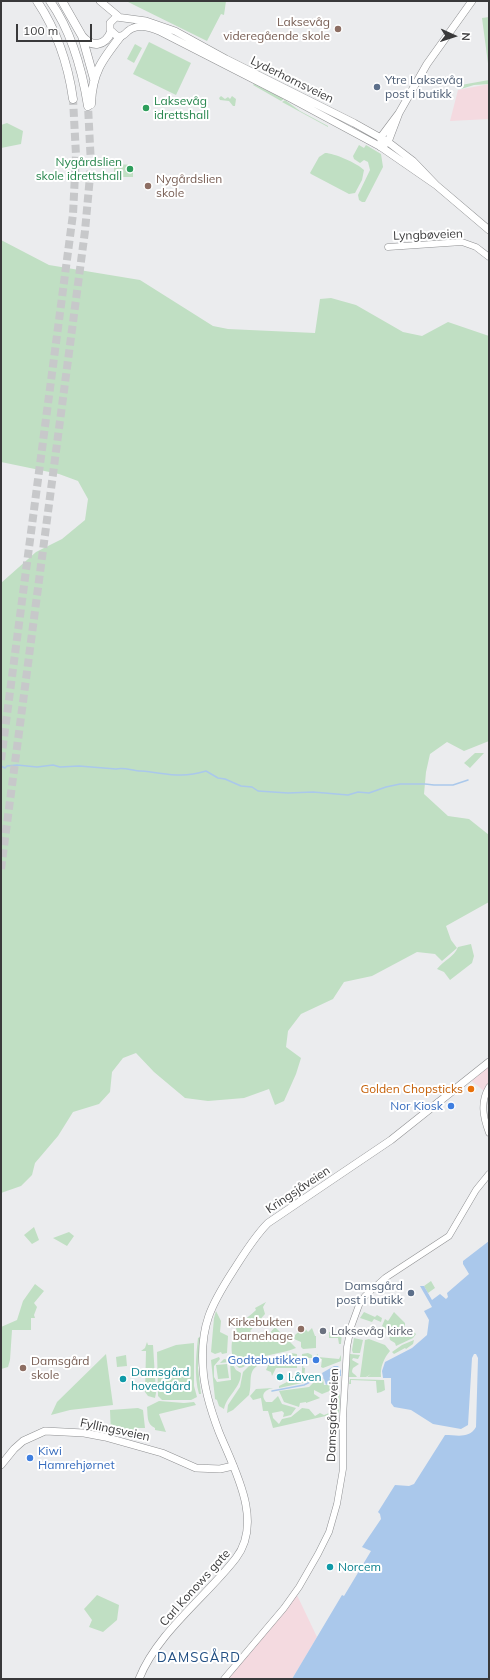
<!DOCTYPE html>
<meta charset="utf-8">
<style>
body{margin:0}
#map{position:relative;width:490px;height:1680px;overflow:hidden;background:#ebecee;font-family:Mulish,sans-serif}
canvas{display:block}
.frame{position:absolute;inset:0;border:2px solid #39393a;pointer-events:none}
.north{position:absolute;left:434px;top:16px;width:40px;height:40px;-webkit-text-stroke:3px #fff;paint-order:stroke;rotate:93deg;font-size:11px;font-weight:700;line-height:16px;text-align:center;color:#39393a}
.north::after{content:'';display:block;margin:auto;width:14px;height:18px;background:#39393a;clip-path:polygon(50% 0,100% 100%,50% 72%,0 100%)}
.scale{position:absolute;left:16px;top:24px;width:76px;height:18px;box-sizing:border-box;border:2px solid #39393a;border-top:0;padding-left:5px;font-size:12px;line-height:14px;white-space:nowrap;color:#39393a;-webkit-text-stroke:3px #fff;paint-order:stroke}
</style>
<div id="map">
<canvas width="490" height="1680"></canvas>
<div class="frame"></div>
<div class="north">N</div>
<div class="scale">100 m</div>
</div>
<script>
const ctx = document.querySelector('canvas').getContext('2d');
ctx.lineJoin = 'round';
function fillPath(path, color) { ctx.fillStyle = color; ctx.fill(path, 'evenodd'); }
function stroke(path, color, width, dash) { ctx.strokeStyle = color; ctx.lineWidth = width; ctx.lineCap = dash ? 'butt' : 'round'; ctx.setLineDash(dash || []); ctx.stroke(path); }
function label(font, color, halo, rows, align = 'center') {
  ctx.font = font + ' Mulish,sans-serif'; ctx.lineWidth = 4; ctx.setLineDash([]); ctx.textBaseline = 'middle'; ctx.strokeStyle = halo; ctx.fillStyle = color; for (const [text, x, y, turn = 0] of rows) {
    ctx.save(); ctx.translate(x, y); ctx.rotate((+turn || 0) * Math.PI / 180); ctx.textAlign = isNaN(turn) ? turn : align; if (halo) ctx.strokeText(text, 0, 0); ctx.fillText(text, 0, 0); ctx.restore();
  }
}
const industrial = new Path2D(`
 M489,84V119L450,121L458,90Z
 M489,1063V1095L469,1079Z
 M296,1593L317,1637L292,1679H225Z`);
const green = new Path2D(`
 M126,1H226L224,15L221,14L207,41Z
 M489,17V71L482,18Z
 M149,42L191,63L176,95L133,74Z
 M135,44L142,48L134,63L127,59Z
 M489,80V84L474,85L461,89V85Z
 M254,84L284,99L281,101L253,85Z
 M221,96L225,99L228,97L230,99L232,96L236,99L235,106H233L229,101L220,100L219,98Z
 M285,100L300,111L328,126V127L282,102Z
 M7,123L23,131L21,144L1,148V125Z
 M359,145L364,148L366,145L381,154L383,167L365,202H362L359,200L358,195L370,170L368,162L364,160L360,163L354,159L353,156Z
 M325,153C334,153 357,163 364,170L362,180L355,193L349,194L311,174L310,173L319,157Z
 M114,164L133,165V177H114Z
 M1,240L49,265L140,280L213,326L228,329L315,333L320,299L331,298L356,305L403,332L422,336L448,322L489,336V741L464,751L447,742L430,754L426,772L424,794L448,816L469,819L489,835V902L446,926L451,940L457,948L442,961L435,954L417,952L372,976L344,982L333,999L301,1014L288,1031L286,1047L301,1058L296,1074L284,1101L275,1105L269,1089L244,1098L208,1101L185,1098L154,1072L136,1053L123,1058L112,1072L110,1092L99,1104L73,1112L58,1136L35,1163L32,1175L21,1186L1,1193V583L36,552L62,539L85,520L88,499L78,481L59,474L1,462Z
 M475,753H484L470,768L464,763Z
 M471,944L474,956L472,963L450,980L444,972L437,969C444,960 454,957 458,947Z
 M34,1227L39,1240L32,1244L24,1235Z
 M69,1232L74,1236L67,1246L53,1238Z
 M431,1281L435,1288L428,1293L424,1286Z
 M35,1284L44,1291L34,1303L37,1307L34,1315L35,1318H31V1330H12L10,1360L8,1367L1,1369V1327L17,1320L23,1301Z
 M266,1302L263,1307L265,1314L250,1331L262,1342L275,1327L296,1348C282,1354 266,1354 253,1360C247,1363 245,1368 239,1368C229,1359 230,1338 237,1327C239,1324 252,1314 256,1310L255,1308Z
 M216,1311L221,1321L220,1332L228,1336L227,1353L222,1354L221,1352L215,1354L211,1352L214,1318Z
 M364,1312L375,1317L377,1315L382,1318L381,1322L374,1319L372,1322L360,1318Z
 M394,1312L405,1323V1328L402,1333L404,1334L411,1330L416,1334L413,1338L396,1346L395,1343L390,1340C389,1334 388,1329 382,1326L385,1319L388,1321Z
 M304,1327L308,1332L312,1328L315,1336H316V1348L303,1349L301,1347V1342L294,1339L295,1335Z
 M329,1332H342L341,1344H339L338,1338H329Z
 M200,1337L198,1368L201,1394H199C194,1376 196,1356 198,1338Z
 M354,1338L363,1340L360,1353H353L352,1350Z
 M369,1339L385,1345L390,1351C384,1358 380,1367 381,1377H367L371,1374L366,1377H360L365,1340Z
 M414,1340L413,1344L406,1349L405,1348L394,1354L392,1352L402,1345Z
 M147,1342L148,1345H153L156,1393L155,1398L148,1396L145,1392L146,1351H141L145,1348Z
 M194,1343V1386L197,1397L191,1400H162L158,1396V1391L157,1352L176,1345Z
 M291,1353L297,1354V1368H276L272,1376L271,1372L266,1370L271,1359Z
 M308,1353L312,1355V1358H304V1366L302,1367L305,1368L304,1379L287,1378V1376L297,1377V1373H302V1354Z
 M106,1354L113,1405L70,1410L51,1415L57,1402Z
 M318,1354V1357L339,1359L341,1355V1361L323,1368L321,1367L322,1359L315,1358V1356Z
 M350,1354L360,1355L358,1359L353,1358L352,1360L359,1364L353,1368C350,1374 355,1373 357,1377H348Z
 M126,1355L127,1366L117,1367L116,1357Z
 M219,1357L220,1359L214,1366V1377L217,1382L231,1380L230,1362L220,1363L224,1359L230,1360L236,1370L241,1373C241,1388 227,1395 224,1409L219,1406L217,1400L215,1399L211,1360Z
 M262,1360L263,1361L261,1364C246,1370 253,1382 249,1395L233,1410L227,1413L228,1405L240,1387L243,1372L251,1364Z
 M227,1364L229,1378L218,1379L216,1365Z
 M308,1379H312L311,1381L279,1388V1386L289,1381H305Z
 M321,1379H323L324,1385H327L331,1381L335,1385H337L339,1390H341H332L322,1394L314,1390V1394L320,1398L306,1403V1402L300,1403L299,1407L284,1402L279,1391L309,1387L316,1380Z
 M350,1379L384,1380L385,1390L381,1392L377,1393L376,1381L351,1380V1384H349Z
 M273,1388C265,1390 260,1394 266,1402H272L278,1396L282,1404L296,1408L291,1415L283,1417L284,1413L282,1411L272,1413L273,1418L279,1424L282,1419L291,1417L302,1408L309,1409L315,1416L320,1413L324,1415L337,1410L336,1406L337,1405L332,1396L340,1394L339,1413L273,1428L268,1411H263L261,1398L253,1400L250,1396L256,1389Z
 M159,1401L184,1403L194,1402L196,1405L159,1414L166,1432L155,1430V1428C146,1424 148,1415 147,1407Z
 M138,1408L143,1410L145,1428H136V1432H124V1435L111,1434L110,1410Z
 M97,1595L119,1605L117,1620L103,1632L89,1627L92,1620L84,1609Z`);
const water = new Path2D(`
 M489,1241V1679H292L342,1595L344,1596L371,1551L362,1547L381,1519L380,1514L378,1512L395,1485L409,1486L414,1484L445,1435C457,1435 469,1439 476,1427L478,1358L476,1354H474L472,1358L468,1425L461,1429L433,1424L411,1410L394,1407L391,1403V1378H383L382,1371L385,1362L412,1348L427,1335L429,1320L424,1311L432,1307L420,1286H424L432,1300L440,1294L446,1299L448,1297L447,1293L469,1274L463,1264V1261Z
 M334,1366H338L341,1370V1376H337V1385L331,1381L326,1385L322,1373Z`);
const stream = new Path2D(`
 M1,766L5,768L7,766L17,765L37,767L53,765L60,767L79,766L116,769C125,767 133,771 141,771C167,773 179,779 206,771L218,778L225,779L241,786L252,787L258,791L288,793L313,792L348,795L358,792L369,793L386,787L400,784H425L434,785H453L468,780
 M272,1391L304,1385L318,1378H323`);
const motorwayTunnel = new Path2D(`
 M1,760L73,214L76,155L73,99
 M1,869L85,231L91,165L88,106`);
const tertiary = new Path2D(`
 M388,247L462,242L476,247L489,257
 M489,1087C480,1102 483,1117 489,1133
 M224,1679L284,1608L299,1587L318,1554L329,1532L337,1504L343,1469V1417L347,1347L351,1327L359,1305L365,1296L385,1278L449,1236L476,1190L489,1174`);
const secondary = new Path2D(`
 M399,113L381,137V147L388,142L399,113L427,64L472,1
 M1,1465L14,1449L23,1441L45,1431L84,1433L105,1437L162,1453L196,1468L220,1469L233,1466`);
const primary = new Path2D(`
 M100,1L118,16
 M436,185L413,161L388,142L354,123L226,59L175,31L146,21L116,17L110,23V30L117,36C122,37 124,35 128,31C137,23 149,27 159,31L290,98L381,147L436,185L489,230
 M139,1679C157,1633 206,1597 236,1558C264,1521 234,1469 219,1432C211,1411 204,1390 203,1368C200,1326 211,1305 233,1271C244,1254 254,1237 268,1223L391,1140L489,1062`);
const motorway = new Path2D(`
 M37,1C57,31 68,63 73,99
 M50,1C72,32 82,69 88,106
 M62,1L82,36L94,79
 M82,36C92,48 105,46 111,32
 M91,104C92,73 102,60 120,37`);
const markers = [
 [338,29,4,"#8d6e63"],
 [377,87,4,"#5c6f8a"],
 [146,108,4,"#2e9e5b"],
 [130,169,4,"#2e9e5b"],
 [148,186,4,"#8d6e63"],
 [471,1089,4,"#e8710a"],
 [451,1106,4,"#3f7fe0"],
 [411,1293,4,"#5c6f8a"],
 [301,1329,4,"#8d6e63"],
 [323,1331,4,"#6b7280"],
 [316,1360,4,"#3f7fe0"],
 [23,1368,4,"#8d6e63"],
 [280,1377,4,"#0f9aa8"],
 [123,1379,4,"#0f9aa8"],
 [30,1458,4,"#3f7fe0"],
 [330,1567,4,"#0f9aa8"]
];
const educationNames = [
 ["Laksevåg",330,22],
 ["videregående skole",330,36],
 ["Nygårdslien",156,179,"left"],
 ["skole",156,193,"left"],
 ["Kirkebukten",293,1322],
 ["barnehage",293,1336],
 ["Damsgård",31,1361,"left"],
 ["skole",31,1375,"left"]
];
const streetNames = [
 ["Lyderhornsveien",292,80,26],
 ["Lyngbøveien",428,235,-2],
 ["Kringsjåveien",298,1190,-34],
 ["Damsgårdsveien",333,1415,-88],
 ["Fyllingsveien",115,1430,12],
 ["Carl Konows gate",195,1588,-48]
];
const serviceNames = [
 ["Ytre Laksevåg",385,80],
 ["post i butikk",385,94],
 ["Damsgård",403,1286,"right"],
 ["post i butikk",403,1300,"right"]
];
const leisureNames = [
 ["Laksevåg",154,101],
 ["idrettshall",154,115],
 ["Nygårdslien",122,162,"right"],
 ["skole idrettshall",122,176,"right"]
];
const foodNames = [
 ["Golden Chopsticks",463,1089]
];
const shopNames = [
 ["Nor Kiosk",443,1106],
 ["Godtebutikken",308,1360],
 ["Kiwi",38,1451,"left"],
 ["Hamrehjørnet",38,1465,"left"]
];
const worshipNames = [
 ["Laksevåg kirke",331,1331]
];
const cultureNames = [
 ["Damsgård",131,1372],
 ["hovedgård",131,1386],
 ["Låven",288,1377],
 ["Norcem",338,1567]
];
const neighbourhoodNames = [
 ["DAMSGÅRD",199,1658]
];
fillPath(industrial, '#f4dae0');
fillPath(green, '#c0dfc3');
fillPath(water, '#aac8eb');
stroke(stream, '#aac8eb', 1.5);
stroke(motorwayTunnel, '#c7c8ca', 8, [8, 4]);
stroke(tertiary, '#8e8f91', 7);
stroke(secondary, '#8e8f91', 8);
stroke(primary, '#8e8f91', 8);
stroke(motorway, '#8e8f91', 9);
stroke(tertiary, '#fff', 6);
stroke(secondary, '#fff', 7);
stroke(primary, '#fff', 7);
stroke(motorway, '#fff', 8);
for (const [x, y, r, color] of markers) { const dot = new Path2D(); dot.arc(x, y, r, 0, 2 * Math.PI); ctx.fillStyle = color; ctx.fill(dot); stroke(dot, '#fff', 1.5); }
label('12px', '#785e54', '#fff', educationNames, 'right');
label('12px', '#39393a', '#fff', streetNames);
label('12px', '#4e5e75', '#fff', serviceNames, 'left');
label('12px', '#27864d', '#fff', leisureNames, 'left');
label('12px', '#c56008', '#fff', foodNames, 'right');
label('12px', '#366cbe', '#fff', shopNames, 'right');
label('12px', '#5b616d', '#fff', worshipNames, 'left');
label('12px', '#0d838f', '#fff', cultureNames, 'left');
ctx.letterSpacing = '1px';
label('13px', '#224f83', '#fff', neighbourhoodNames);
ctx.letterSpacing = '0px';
</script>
